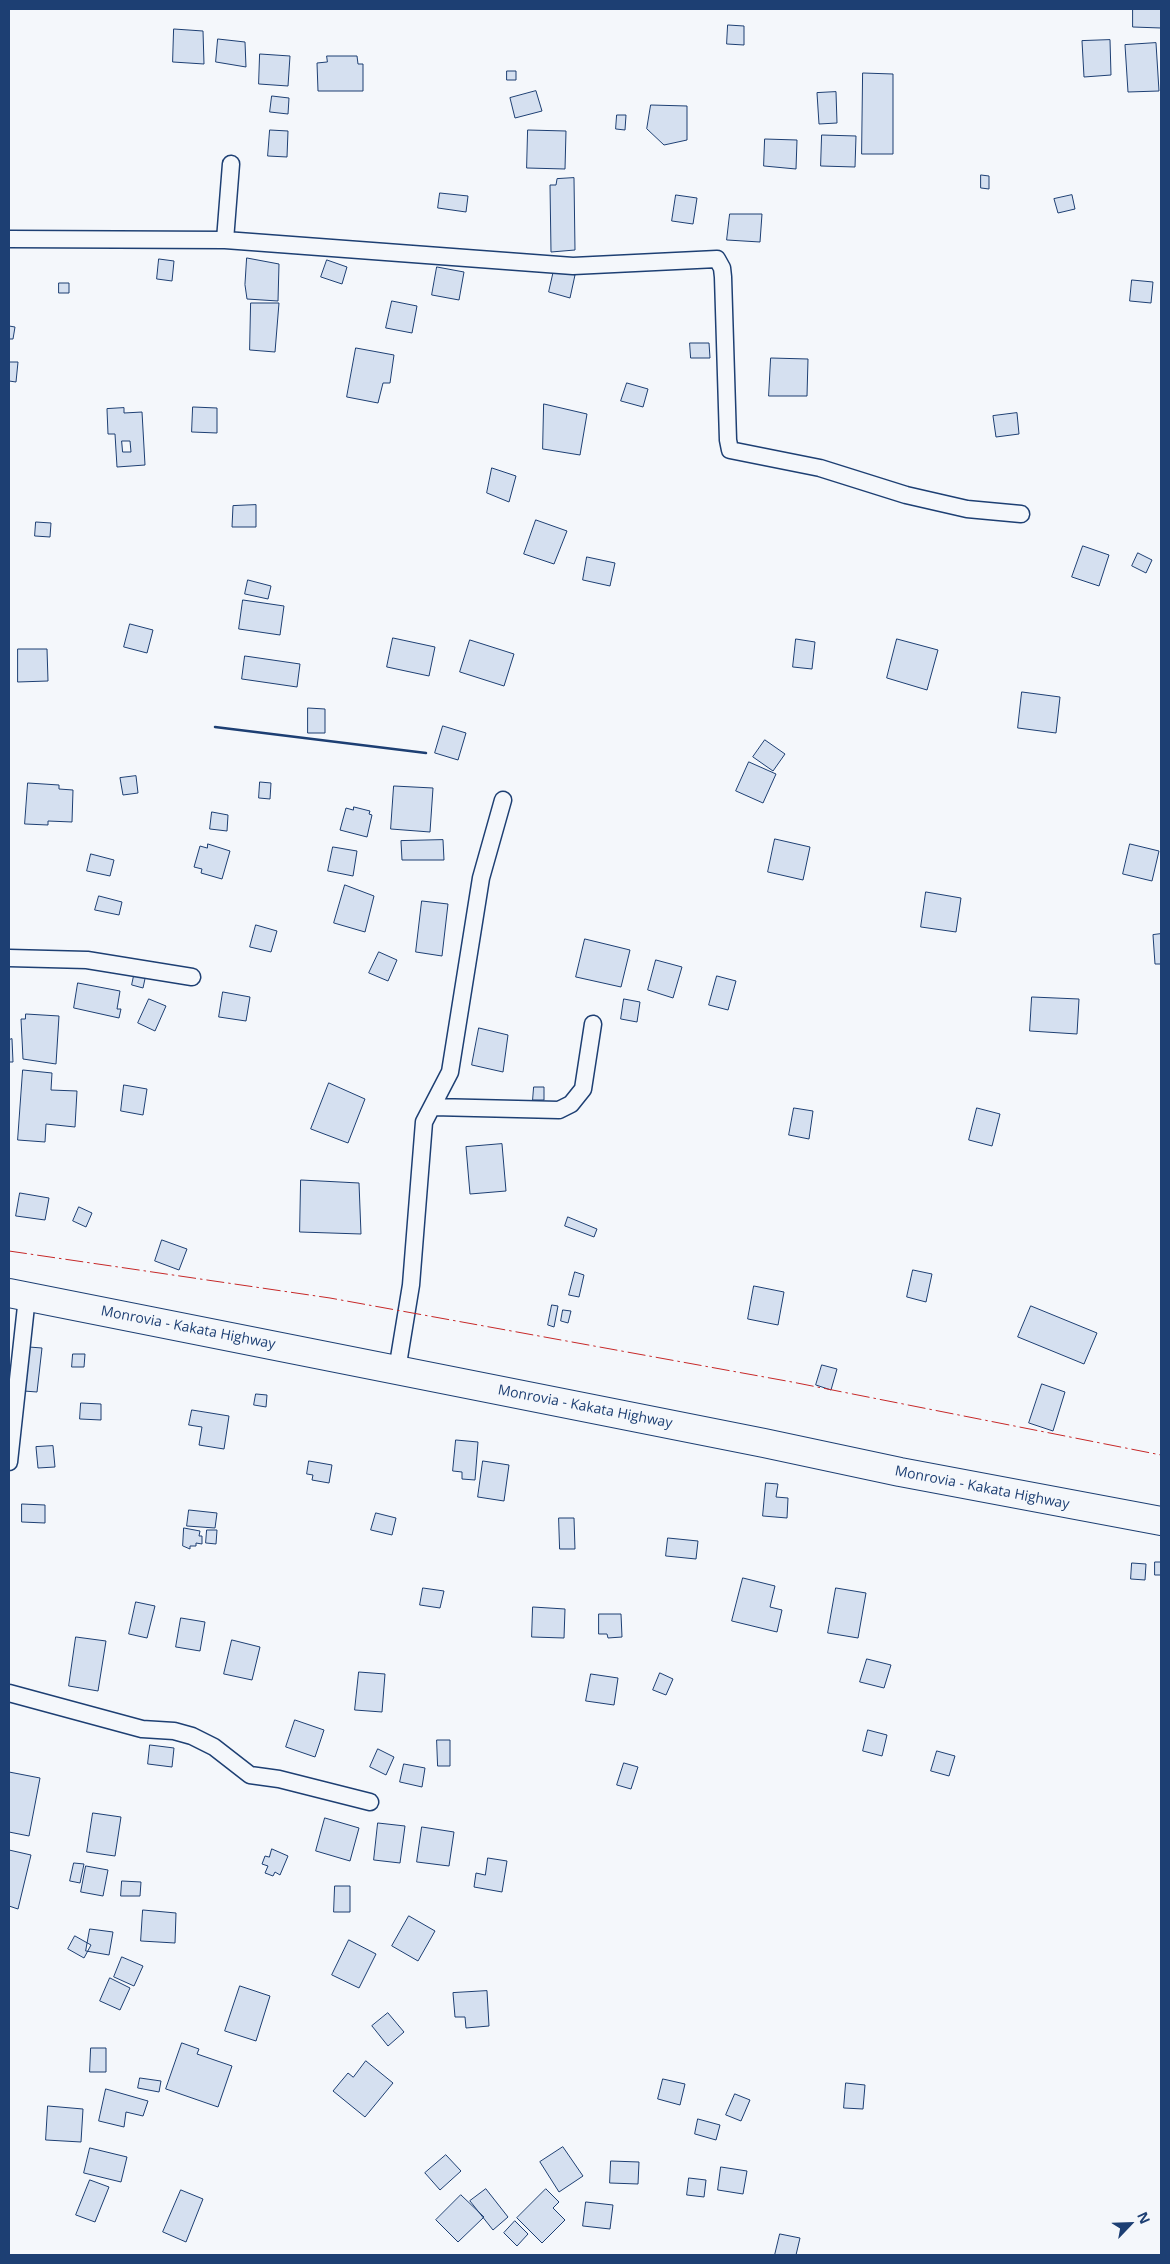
<!DOCTYPE html>
<style>
body{margin:0}
#map{position:relative;width:1170px;height:2264px;overflow:hidden;background:#f4f7fb;font-family:"Open Sans",sans-serif}
canvas{display:block}
.frame{position:absolute;inset:0;border:10px solid #1d3f73;pointer-events:none}
.north{position:absolute;left:1105px;top:2199px;width:50px;height:50px;-webkit-text-stroke:4px #f4f7fb;paint-order:stroke;rotate:66deg;font-size:14px;font-weight:700;line-height:20px;text-align:center;color:#1d3f73}
.north::after{content:'';display:block;margin:auto;width:18px;height:22px;background:#1d3f73;clip-path:polygon(50% 0,100% 100%,50% 72%,0 100%)}
</style>
<div id="map">
<canvas width="1170" height="2264"></canvas>
<div class="frame"></div>
<div class="north">N</div>
</div>
<script>
const ctx = document.querySelector('canvas').getContext('2d');
ctx.lineJoin = 'round';
function fillPath(path, color) { ctx.fillStyle = color; ctx.fill(path, 'evenodd'); }
function stroke(path, color, width, dash) { ctx.strokeStyle = color; ctx.lineWidth = width; ctx.lineCap = dash ? 'butt' : 'round'; ctx.setLineDash(dash || []); ctx.stroke(path); }
function label(font, color, halo, rows, align = 'center') {
  ctx.font = font + ' "Open Sans",sans-serif'; ctx.lineWidth = 4; ctx.setLineDash([]); ctx.textBaseline = 'middle'; ctx.strokeStyle = halo; ctx.fillStyle = color; for (const [text, x, y, turn = 0] of rows) {
    ctx.save(); ctx.translate(x, y); ctx.rotate((+turn || 0) * Math.PI / 180); ctx.textAlign = isNaN(turn) ? turn : align; if (halo) ctx.strokeText(text, 0, 0); ctx.fillText(text, 0, 0); ctx.restore();
  }
}
const building = new Path2D(`
 M1133,9H1161V28L1133,27Z
 M728,25L744,26V45L727,44Z
 M174,29L203,31L204,64L173,62Z
 M218,39L245,42L246,67L216,62Z
 M1110,40L1111,75L1084,77L1082,41Z
 M1156,43L1159,91L1128,92L1125,45Z
 M260,54L290,56L288,86L259,84Z
 M327,56H357L358,64H363V91H318L317,63L327,62Z
 M507,71H516V80H507Z
 M863,73L893,74V154H862Z
 M536,91L542,111L515,118L510,98Z
 M836,92L837,123L819,124L817,93Z
 M272,96L289,98L288,114L270,112Z
 M651,105L687,106V140L664,145L647,129Z
 M617,115H626L625,130L616,129Z
 M270,130L288,131L287,157L268,156Z
 M528,130L566,131L565,169L527,168Z
 M822,135L856,136L855,167L821,166Z
 M765,139L797,140L796,169L764,166Z
 M981,175L989,176V189L981,188Z
 M574,178L575,250L551,252L550,185H556L557,179Z
 M440,193L468,196L466,212L438,208Z
 M676,195L697,198L693,224L672,221Z
 M1072,195L1075,209L1058,213L1054,199Z
 M730,214H762L760,242L727,240Z
 M247,258L279,264L278,301L247,299L245,285Z
 M159,259L174,261L172,281L157,279Z
 M327,260L347,267L342,284L321,277Z
 M437,267L464,272L459,300L432,295Z
 M554,270L575,275L570,298L549,292Z
 M1132,280L1153,282L1151,303L1130,301Z
 M59,283H69V293H59Z
 M392,301L417,306L412,333L386,328Z
 M251,303H279L275,352L250,350Z
 M9,326L15,327L13,339H9Z
 M690,343H709L710,358H691Z
 M356,348L394,355L390,383H383L378,403L347,397Z
 M771,358L808,359L807,396H769Z
 M9,362H18L16,382L9,381Z
 M627,383L648,389L643,407L621,401Z
 M544,404L587,414L580,455L543,449Z
 M193,407L217,408V433L192,432Z
 M124,408V413L142,412L145,465L117,467L115,434H108L107,409ZM122,441H130L131,452H123Z
 M1017,413L1019,434L996,437L993,416Z
 M492,468L516,476L509,502L487,493Z
 M256,505V527H232L233,506Z
 M536,520L567,531L554,564L524,554Z
 M36,522L51,523L50,537L35,536Z
 M1083,546L1109,555L1099,586L1072,577Z
 M1138,553L1152,560L1146,573L1132,566Z
 M587,557L615,563L610,586L583,580Z
 M248,580L271,586L268,599L245,594Z
 M243,600L284,606L280,635L239,629Z
 M130,624L153,630L147,653L124,647Z
 M393,638L435,647L429,676L387,667Z
 M796,639L815,642L812,669L793,667Z
 M897,639L938,650L927,690L887,678Z
 M470,640L514,654L504,686L460,672Z
 M18,649H47L48,681L18,682Z
 M245,656L300,664L297,687L242,679Z
 M1022,692L1060,697L1056,733L1018,728Z
 M308,708L325,709V733H308Z
 M443,726L466,733L458,760L435,753Z
 M765,740L785,754L773,771L753,757Z
 M749,762L776,774L763,803L736,791Z
 M136,776L138,793L123,795L120,778Z
 M260,782L271,783L270,799L259,798Z
 M28,783L59,785V789L73,790L72,822L48,821V825L25,824Z
 M394,786L433,788L430,832L391,829Z
 M354,807L370,811L369,814L372,815L367,837L340,830L346,808L353,810Z
 M212,812L228,815L227,831L210,829Z
 M775,839L810,847L803,880L768,872Z
 M443,840L444,860H402L401,841Z
 M208,844L230,851L222,879L201,873L202,869L194,867L200,846L207,848Z
 M1130,844L1159,851L1152,881L1123,874Z
 M333,847L357,851L353,876L328,871Z
 M91,854L114,860L110,876L87,871Z
 M345,885L374,896L365,932L334,923Z
 M926,892L961,898L956,932L921,927Z
 M99,896L122,902L119,915L95,910Z
 M422,901L448,904L442,956L416,952Z
 M256,925L277,931L271,952L250,947Z
 M1161,934V964H1155L1153,935Z
 M585,939L630,950L621,987L576,977Z
 M379,952L397,960L388,981L369,973Z
 M656,960L682,967L673,998L648,990Z
 M135,971L146,974L143,988L132,985Z
 M717,976L736,981L728,1010L709,1005Z
 M78,983L120,991L117,1009H121L119,1018L74,1008Z
 M223,992L250,997L246,1021L219,1017Z
 M1032,997L1079,999L1077,1034L1030,1031Z
 M149,999L166,1006L155,1031L138,1023Z
 M624,999L640,1002L637,1022L621,1019Z
 M26,1014L59,1016L56,1064L23,1059L21,1019H25Z
 M479,1028L508,1035L503,1072L472,1065Z
 M12,1039L13,1062H9V1040Z
 M23,1070L52,1073L51,1090L77,1091L75,1127L46,1124L45,1142L18,1140Z
 M329,1083L365,1099L348,1143L311,1129Z
 M124,1085L147,1089L143,1115L121,1111Z
 M534,1087H544V1100H533Z
 M794,1108L813,1111L809,1139L789,1135Z
 M977,1108L1000,1114L992,1146L969,1140Z
 M502,1144L506,1191L470,1194L466,1147Z
 M301,1180L359,1183L361,1234L300,1232Z
 M20,1193L49,1198L45,1220L16,1216Z
 M79,1207L92,1213L86,1227L73,1221Z
 M568,1217L597,1229L594,1237L565,1226Z
 M162,1240L187,1249L179,1270L155,1261Z
 M913,1270L932,1274L926,1302L907,1297Z
 M575,1272L584,1275L579,1297L569,1295Z
 M754,1286L784,1292L778,1325L748,1319Z
 M552,1305L558,1306L554,1327L548,1325Z
 M1031,1306L1097,1333L1084,1364L1018,1337Z
 M563,1310L571,1311L568,1323L561,1321Z
 M29,1347L42,1348L37,1392L24,1391Z
 M73,1354H85L84,1367H72Z
 M822,1365L837,1369L831,1390L816,1385Z
 M1042,1384L1065,1392L1053,1431L1029,1423Z
 M256,1394L267,1395L266,1407L254,1405Z
 M81,1403L101,1404V1420L80,1419Z
 M192,1410L229,1416L224,1449L199,1445L202,1427L189,1425Z
 M456,1440L478,1442L475,1480L462,1479V1472L453,1471Z
 M53,1446L55,1467L38,1468L36,1447Z
 M309,1461L332,1465L329,1483L312,1480L313,1475L307,1474Z
 M483,1461L509,1465L504,1501L478,1497Z
 M766,1483L778,1484L776,1497L788,1498L787,1518L763,1516Z
 M22,1504L45,1505V1523L22,1522Z
 M189,1510L217,1513L215,1528L187,1526Z
 M376,1513L396,1518L392,1535L371,1530Z
 M559,1518H574L575,1549H560Z
 M184,1528L200,1531L199,1536H202V1544L196,1543V1546H190V1549L183,1546Z
 M207,1530H217L216,1544L206,1543Z
 M668,1538L698,1541L696,1559L666,1556Z
 M1155,1562H1161V1575H1155Z
 M1132,1563L1146,1564L1145,1580L1131,1579Z
 M743,1578L775,1586L770,1607L782,1610L777,1632L732,1621Z
 M423,1588L444,1591L440,1608L420,1605Z
 M836,1588L866,1593L858,1638L828,1633Z
 M136,1602L155,1606L147,1638L129,1634Z
 M533,1607L565,1609L564,1638L532,1637Z
 M599,1614H621L622,1637L608,1638L607,1634H599Z
 M181,1618L205,1622L200,1651L176,1647Z
 M76,1637L106,1641L98,1691L69,1686Z
 M232,1640L260,1647L252,1680L224,1674Z
 M867,1659L891,1665L884,1688L860,1682Z
 M359,1672L385,1674L382,1712L355,1710Z
 M660,1673L673,1679L666,1695L653,1690Z
 M591,1674L618,1678L614,1705L586,1701Z
 M295,1720L324,1730L315,1757L286,1747Z
 M868,1730L887,1735L882,1756L863,1751Z
 M437,1740H450V1766H438Z
 M150,1745L174,1748L172,1767L148,1764Z
 M378,1749L394,1757L386,1775L370,1767Z
 M937,1751L955,1756L949,1776L931,1771Z
 M624,1763L638,1767L631,1789L617,1785Z
 M404,1764L425,1768L422,1787L400,1782Z
 M9,1772L40,1778L29,1836L9,1832Z
 M93,1813L121,1817L115,1856L87,1852Z
 M325,1818L359,1828L350,1861L316,1851Z
 M378,1823L405,1826L400,1863L374,1860Z
 M422,1827L454,1832L449,1866L417,1862Z
 M272,1849L288,1856L280,1875L275,1872L273,1876L265,1873L268,1866L262,1864L265,1856L269,1857Z
 M9,1850L31,1855L18,1909L9,1906Z
 M488,1858L507,1861L502,1892L474,1887L476,1873L485,1875Z
 M74,1863L84,1864L80,1883L70,1881Z
 M86,1866L108,1870L103,1896L81,1892Z
 M122,1881L141,1882L140,1896H121Z
 M335,1886H350V1912H334Z
 M143,1910L176,1913L175,1943L141,1941Z
 M409,1916L435,1931L418,1961L392,1946Z
 M90,1929L113,1932L109,1955L86,1951Z
 M75,1936L91,1945L84,1958L68,1949Z
 M349,1940L376,1954L359,1988L332,1975Z
 M122,1957L143,1966L134,1986L114,1977Z
 M110,1978L130,1988L120,2010L100,2001Z
 M240,1986L270,1996L256,2041L225,2031Z
 M487,1991L489,2026L466,2028L465,2017H455L453,1993Z
 M388,2013L404,2032L388,2046L372,2026Z
 M182,2043L199,2049L197,2054L232,2066L218,2107L166,2089Z
 M91,2048H106V2072H90Z
 M366,2061L393,2083L365,2117L333,2091L348,2073L353,2077Z
 M140,2078L161,2081L159,2092L138,2088Z
 M663,2079L685,2084L680,2105L658,2099Z
 M846,2083L865,2085L863,2109L844,2108Z
 M106,2089L148,2101L143,2116L126,2112L124,2127L99,2121Z
 M735,2094L750,2100L741,2121L726,2115Z
 M48,2106L83,2109L81,2142L46,2140Z
 M698,2119L720,2125L716,2140L695,2134Z
 M563,2147L583,2176L559,2192L540,2162Z
 M90,2148L127,2157L121,2182L84,2173Z
 M446,2155L461,2171L440,2190L425,2173Z
 M611,2161L639,2162L638,2184L610,2183Z
 M721,2167L747,2171L743,2194L718,2190Z
 M689,2178L706,2180L704,2197L687,2195Z
 M90,2180L109,2187L95,2222L76,2215Z
 M486,2189L508,2217L493,2230L470,2201Z
 M546,2189L559,2202L553,2208L565,2220L542,2243L517,2218Z
 M181,2190L203,2199L186,2242L163,2232Z
 M461,2195L484,2217L458,2242L436,2220Z
 M586,2202L613,2205L610,2229L583,2226Z
 M515,2221L528,2234L517,2246L504,2233Z
 M780,2234L800,2238L796,2255H775Z`);
const street = new Path2D(`
 M9,239L225,240L573,266L717,259L722,268L723,277L728,440L730,450L820,468L906,495L967,509L1021,514
 M225,240L231,164
 M9,958L87,960L192,977
 M433,1107L559,1110L571,1104L583,1089L593,1024
 M397,1370L411,1285L424,1122L450,1072L481,878L503,800
 M9,1462L27,1297
 M9,1693L142,1729L174,1731L192,1736L214,1747L250,1775L279,1779L370,1802`);
const highway = new Path2D(`
 M9,1293L764,1443L900,1472L1161,1521`);
const wall = new Path2D(`
 M215,727L426,753`);
const power = new Path2D(`
 M9,1251L330,1298L792,1382L1161,1455`);
const streetNames = [
 ["Monrovia - Kakata Highway",188,1328,11],
 ["Monrovia - Kakata Highway",585,1407,11],
 ["Monrovia - Kakata Highway",982,1488,11]
];
fillPath(building, '#d5e0f0');
stroke(building, '#1d3f73', 1);
stroke(street, '#1d3f73', 19);
stroke(highway, '#1d3f73', 30);
stroke(street, '#f4f7fb', 16);
stroke(highway, '#f4f7fb', 28);
stroke(wall, '#1d3f73', 2.5);
stroke(power, '#c62828', 1, [18, 4, 2.5, 4]);
label('14px', '#1d3f73', '#f4f7fb', streetNames);
</script>
